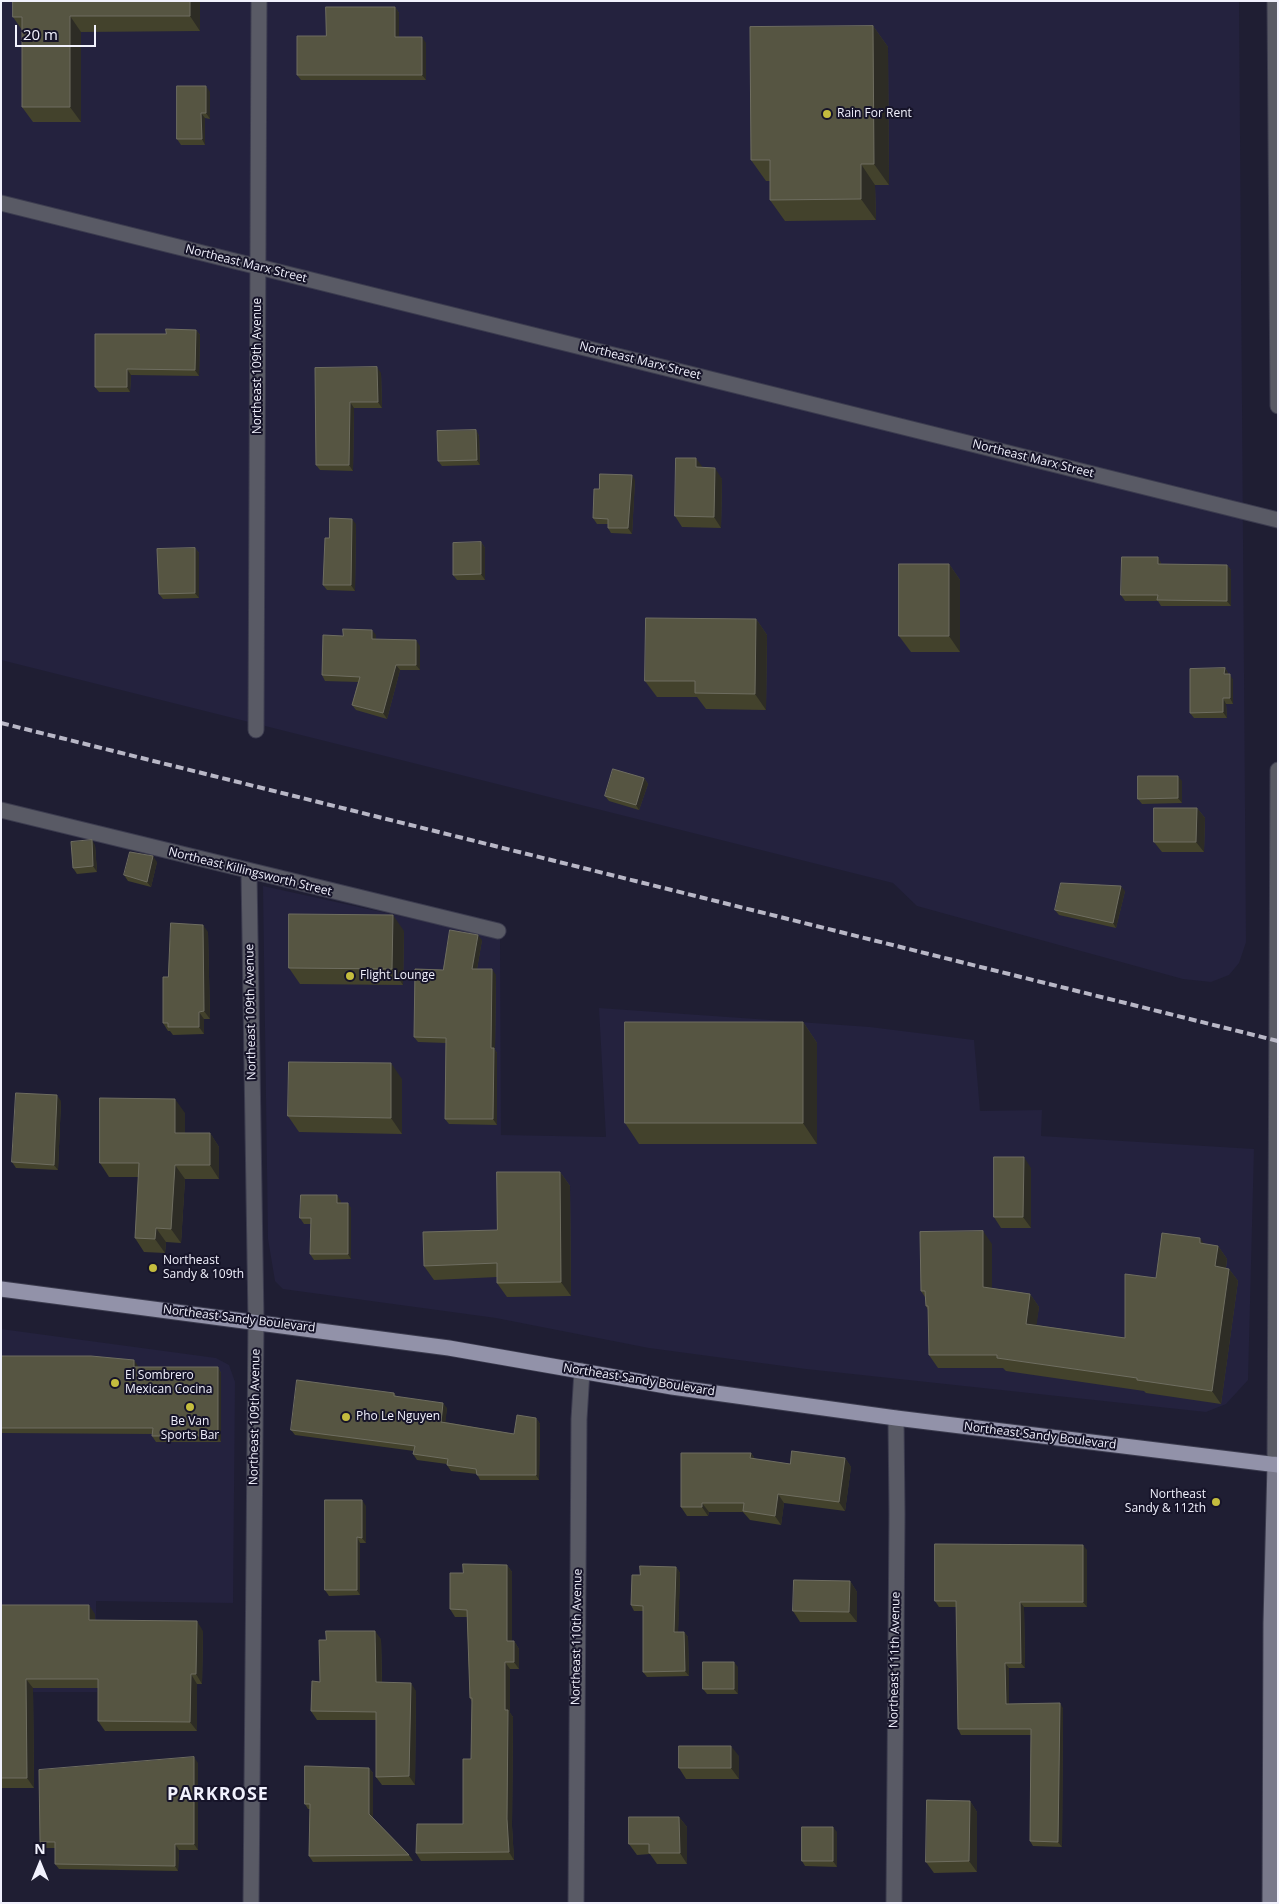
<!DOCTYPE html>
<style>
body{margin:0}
#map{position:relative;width:1279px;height:1904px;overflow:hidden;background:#1f1e33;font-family:"Open Sans",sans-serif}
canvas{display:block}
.frame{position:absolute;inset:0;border:2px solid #f1f1fd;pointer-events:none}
.north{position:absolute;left:15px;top:1839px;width:50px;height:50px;-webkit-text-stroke:4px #161429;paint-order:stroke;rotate:0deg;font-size:14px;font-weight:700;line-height:20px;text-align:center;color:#f1f1fd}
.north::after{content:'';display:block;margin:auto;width:18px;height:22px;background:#f1f1fd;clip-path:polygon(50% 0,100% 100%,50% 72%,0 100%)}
.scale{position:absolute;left:15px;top:25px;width:81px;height:22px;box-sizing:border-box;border:2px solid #f1f1fd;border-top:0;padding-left:6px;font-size:15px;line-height:18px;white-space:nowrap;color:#f1f1fd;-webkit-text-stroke:4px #161429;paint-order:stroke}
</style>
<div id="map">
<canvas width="1279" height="1904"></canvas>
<div class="frame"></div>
<div class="north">N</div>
<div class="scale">20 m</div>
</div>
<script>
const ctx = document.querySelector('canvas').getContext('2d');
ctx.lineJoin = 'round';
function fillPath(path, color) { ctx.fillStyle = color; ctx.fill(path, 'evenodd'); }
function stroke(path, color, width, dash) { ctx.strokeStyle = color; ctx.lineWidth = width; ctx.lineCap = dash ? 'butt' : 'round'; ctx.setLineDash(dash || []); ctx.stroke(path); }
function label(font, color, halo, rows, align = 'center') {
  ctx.font = font + ' "Open Sans",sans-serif'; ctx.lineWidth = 4; ctx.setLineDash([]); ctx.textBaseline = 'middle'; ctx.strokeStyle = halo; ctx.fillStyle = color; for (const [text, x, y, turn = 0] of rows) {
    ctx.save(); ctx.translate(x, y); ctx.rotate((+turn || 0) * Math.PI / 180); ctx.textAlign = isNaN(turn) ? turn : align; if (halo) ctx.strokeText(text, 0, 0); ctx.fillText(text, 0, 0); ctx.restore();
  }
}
const built = new Path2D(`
 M1,1H1239L1246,942L1239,963L1229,975L1211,982L1183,979L917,906L893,883L1,660Z
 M263,886L500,938L501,1135L606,1137L599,1008L870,1027L974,1040L980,1111L1042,1110L1041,1136L1254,1149L1248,1380L1226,1404L1206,1412L806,1369L649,1348L496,1318L283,1289L275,1281L268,1239Z
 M1,1329L216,1358L229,1365L235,1382L233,1603L96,1601L97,1692H1Z`);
const street = new Path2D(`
 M1275,1L1278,406
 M1,203L1278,520
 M256,730L259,1
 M1,810L498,931
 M249,872L256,1321L251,1903
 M1275,1464L1278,770
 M576,1903L579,1419L582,1371
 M894,1903L897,1514L896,1418`);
const secondary = new Path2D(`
 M1270,1903L1271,1623L1275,1464`);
const primary = new Path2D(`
 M1,1289L449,1348L672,1387L896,1418L1278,1465`);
const rail = new Path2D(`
 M1,723L1278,1041`);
const wall = new Path2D(`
 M200,1V31L81,32V122H33L22,107V30L13,17Z
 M395,7L399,13V37L426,43V80H301L297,75L326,36Z
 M873,26L888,47L889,185H875L876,220L785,221L770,200V181H766L751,160Z
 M210,92V119L205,118V145H181L177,139Z
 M196,330L200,335L199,376L131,375L130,392H99L95,387L166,334Z
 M315,368L381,373L382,408H354L353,471L320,470L316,465Z
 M476,430L479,436L480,465L442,466L438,461Z
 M703,468L722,479L721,528L682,527L675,516Z
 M635,480L632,534L611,533L608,528V524H597L593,518L599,489Z
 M356,524L355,591L327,590L323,585L329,538Z
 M481,542L485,548V580H457L453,575Z
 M195,548L199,553V598L163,599L159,594Z
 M1158,557L1161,563V564L1227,565L1231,570V606H1161L1158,601H1125L1121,595Z
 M949,564L960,580V652H911L899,636Z
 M756,619L767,635L766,710L706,709L697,697H657L645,681Z
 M376,635V639L420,646V670H400L387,719L356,710L352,705L358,682L325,681L322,675L343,636Z
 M1225,668L1228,673V674L1233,680V704H1226L1227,718H1194L1190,713Z
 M644,778L648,784L639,810L609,801L605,796Z
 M1182,781V803L1142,804L1138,799Z
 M1197,808L1205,818L1204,852H1162L1154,842Z
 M95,845L97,872L77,874L73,868Z
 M157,862L151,887L128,881L124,875Z
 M1125,891L1116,928L1059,915L1055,910Z
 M404,931L403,985L300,984L289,968Z
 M208,932L210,1019H204V1034L173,1035L170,1031H168L163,1023L168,977Z
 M482,940L477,969L496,975L495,1050L497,1053V1125L449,1124L445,1119L446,1043L418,1042L414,1037L443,970Z
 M803,1022L817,1043V1144H639L625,1123Z
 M402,1079V1134L299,1132L288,1116Z
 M61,1101L58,1170L16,1168L12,1162Z
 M185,1113V1133H210L219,1147V1179H185L181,1243L166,1242L165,1253L144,1252L135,1238L139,1177H109L100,1163Z
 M1031,1168V1228H1001L994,1217Z
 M560,1172L570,1186L571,1296L507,1297L497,1283V1277L434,1280L424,1266L497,1230Z
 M341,1201V1203L351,1208V1259L314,1260L310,1254L311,1224H304L300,1218Z
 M992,1244V1288L1030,1294L1039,1307L1036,1325L1125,1338L1156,1278L1205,1244L1218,1246L1227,1259L1226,1268L1229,1269L1238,1281L1221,1404L1146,1393L1144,1391L1006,1371L1003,1368H938L929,1355L928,1310L926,1306L925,1297L921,1291Z
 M1,1356L138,1366V1367H218L221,1373V1442H156L152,1436L153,1434L1,1433Z
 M394,1393L396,1396L447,1408L445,1422L514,1434L536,1418L540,1424L539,1480H480L477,1474L451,1471L447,1465V1464L417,1460L413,1454L414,1451L295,1435L291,1430Z
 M751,1453L755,1459L790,1464L845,1458L851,1467L845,1511L784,1503L781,1525L750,1520L743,1512H709L708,1516H687L681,1507Z
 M366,1506V1543H360V1595L329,1596L325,1590Z
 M1087,1550V1607H1024L1025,1668H1009V1704L1063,1708L1062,1847L1033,1846L1030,1841L1031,1735H961L958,1729L956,1607H939L935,1601Z
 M507,1565L512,1572V1641H514L519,1649V1669H510V1713L513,1717L512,1826L514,1860L421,1861L416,1853L463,1824L471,1759L472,1702L470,1698L467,1617H455L450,1609L463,1573Z
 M676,1567L680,1573L678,1632H684L688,1637L689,1676L647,1677L643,1672V1611H634L631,1605L640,1575Z
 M850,1581L857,1592V1622H800L793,1611Z
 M1,1605L95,1614V1620L203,1631L202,1684H197V1731H105L98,1721V1688H33L34,1788H2L1,1787Z
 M381,1639L382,1682L416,1691L415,1785H382L376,1777V1720H317L311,1711L320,1682Z
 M738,1667V1694H707L703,1689Z
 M739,1756V1779H686L679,1768Z
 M198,1763V1850H179L178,1871L59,1869L55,1864V1848H43L40,1842Z
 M369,1768L373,1773V1818L409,1855L413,1861L313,1862L309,1856L310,1809H308L305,1804Z
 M970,1801L977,1812V1872L934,1873L926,1862Z
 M679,1817L687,1827V1864H657L650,1854L637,1855L629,1844Z
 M837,1832V1867L805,1866L802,1861Z`);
const shadedWall = new Path2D(`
 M190,1H200V31L190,16Z
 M395,7L399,13V43L395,37Z
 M70,16L81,32V122L70,107Z
 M873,26L888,47L889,185L874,164Z
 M422,37L426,43V80L422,75Z
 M206,86L210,92V119L206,113Z
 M201,113L205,118V145L202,139Z
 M861,164L875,185L876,220L861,199Z
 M196,330L200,335L199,376L195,370Z
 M377,367L381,373L382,408L378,402Z
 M127,369L131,375L130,392L127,387Z
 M350,402L354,408L353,471L349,465Z
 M476,430L479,436L480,465L477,460Z
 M696,458L704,469L696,467Z
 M715,468L722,479L721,528L714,517Z
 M632,475L635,480L632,534L628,528Z
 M352,519L356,524L355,591L351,585Z
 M481,542L485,548V580L481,574Z
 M195,548L199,553V598L195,593Z
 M1158,557L1161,563V570L1158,564Z
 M949,564L960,580V652L949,636Z
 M1227,565L1231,570V606L1227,601Z
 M756,619L767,635L766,710L755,694Z
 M372,630L376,635V645L372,639Z
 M416,640L420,646V670L416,665Z
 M396,665L400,670L387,719L383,713Z
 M1225,668L1228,673V680L1224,674Z
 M1230,674L1233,680V704L1230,698Z
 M1223,698L1226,704L1227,718L1223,712Z
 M1178,776L1182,781V803L1178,798Z
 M644,778L648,784L639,810L636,805Z
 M1197,808L1205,818L1204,852L1196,842Z
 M92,840L95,845L97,872L93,866Z
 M153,856L157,862L151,887L147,882Z
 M1121,886L1125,891L1116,928L1113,923Z
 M393,915L404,931L403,985L392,969Z
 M203,925L208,932L210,1019L204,1011Z
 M478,935L482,940L476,975L472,969Z
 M492,969L496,975L495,1050L497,1053V1125L493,1119L491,1048Z
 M199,1012L204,1019V1034L199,1027Z
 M803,1022L817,1043V1144L803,1123Z
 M391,1063L402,1079V1134L391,1118Z
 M57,1095L61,1101L58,1170L54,1165Z
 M175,1099L185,1113V1147L175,1133Z
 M210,1133L219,1147V1179L210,1165Z
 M1024,1157L1031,1168V1228L1023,1217Z
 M175,1165L185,1179L181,1243L171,1229Z
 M560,1172L570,1186L571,1296L561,1282Z
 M337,1195L341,1201V1208L337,1203Z
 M348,1203L351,1208V1259L348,1254Z
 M156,1228L166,1242L165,1253L155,1239Z
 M983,1231L992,1244V1300L983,1287Z
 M1200,1238L1209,1250L1200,1243Z
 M1218,1246L1227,1259L1224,1279L1215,1266Z
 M1229,1269L1238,1281L1221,1404L1212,1391Z
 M1030,1294L1039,1307L1035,1337L1026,1324Z
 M134,1360L138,1366V1372L134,1367Z
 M218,1367L221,1373V1442L218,1436Z
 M443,1403L447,1408L445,1427L441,1422Z
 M536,1418L540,1424L539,1480L536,1475Z
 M751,1453L757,1462L750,1458Z
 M845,1458L851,1467L845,1511L839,1502Z
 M778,1494L784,1503L781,1525L775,1516Z
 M362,1500L366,1506V1543L362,1538Z
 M702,1503L709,1512L708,1516L702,1507Z
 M357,1537L360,1543V1595L357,1590Z
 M1083,1545L1087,1550V1607L1083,1602Z
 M507,1565L512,1572V1649L507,1641Z
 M676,1567L680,1573L678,1638L674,1632Z
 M850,1581L857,1592V1622L849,1612Z
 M1020,1602L1024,1607L1025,1668L1021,1663Z
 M89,1605L95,1614L96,1629L89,1620Z
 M197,1621L203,1631L202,1684L196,1674Z
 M375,1631L381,1639L382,1691L376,1682Z
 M684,1632L688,1637L689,1676L685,1671Z
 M514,1641L519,1649V1669L514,1662Z
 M505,1662L510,1669V1713L513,1717L512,1826L514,1860L509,1852L507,1819Z
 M734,1662L738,1667V1694L734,1689Z
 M1005,1663L1009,1668V1709L1006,1704Z
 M191,1674L197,1684V1731L190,1722Z
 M26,1679L33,1688L34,1788L27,1778Z
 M411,1683L416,1691L415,1785L409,1776Z
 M1060,1703L1063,1708L1062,1847L1058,1842Z
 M731,1746L739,1756V1779L731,1768Z
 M194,1757L198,1763V1850L194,1844Z
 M369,1768L373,1773V1820L369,1814Z
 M970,1801L977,1812V1872L969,1861Z
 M679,1817L687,1827V1864L680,1853Z
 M833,1827L837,1832V1867L833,1861Z
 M175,1844L179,1850L178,1871L175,1866Z`);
const building = new Path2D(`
 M13,1H190V16H70V107H22V17H13Z
 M326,7H395V37H422V75H297V36H326Z
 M873,26L874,164H861V199L770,200V160H751L750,27Z
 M177,86H206V113H201L202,139H177Z
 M166,329L196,330L195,370L127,369V387H95V334H166Z
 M377,367L378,402H350L349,465H316L315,368Z
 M476,430L477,460L438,461L437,431Z
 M676,458H696V467L715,468L714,517L675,516Z
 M600,474L632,475L628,528H608V519L593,518L594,489H599Z
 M330,518L352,519L351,585H323L325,538H329Z
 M481,542V574L453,575V543Z
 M195,548V593L159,594L157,549Z
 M1122,557H1158V564L1227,565V601L1157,600L1158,595H1121Z
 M899,564H949V636H899Z
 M646,618L756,619L755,694L695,693V681H645Z
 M343,629L372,630V639L416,640V665H396L383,713L352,705L360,677L322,675L323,635L343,636Z
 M1225,668L1224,674H1230V698H1223V712L1190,713V669Z
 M613,769L644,778L636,805L605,796Z
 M1138,776H1178V798L1138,799Z
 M1154,808H1197L1196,842H1154Z
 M92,840L93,866L73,868L71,842Z
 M130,852L153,856L147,882L124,875Z
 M1061,883L1121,886L1113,923L1055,910Z
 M289,914L393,915L392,969L289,968Z
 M171,923L203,925L204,1011L199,1012V1027H168V1023H163V977H168Z
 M450,930L478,935L472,969H492L491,1048H494L493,1119H445L446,1038L414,1037L415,969L443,970Z
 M625,1022H803V1123H625Z
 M289,1062L391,1063V1118L288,1116Z
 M16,1093L57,1095L54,1165L12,1162Z
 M100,1098L175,1099V1133H210V1165H175L171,1229L156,1228L155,1239L135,1238L139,1163H100Z
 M994,1157H1024L1023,1217H994Z
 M497,1172H560L561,1282L497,1283V1263L424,1266L423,1232L497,1230Z
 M301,1195H337V1203H348V1254H310L311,1218H300Z
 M983,1231V1287L1030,1294L1026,1324L1125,1338V1274L1156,1278L1162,1233L1200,1238V1243L1218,1246L1215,1266L1229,1269L1212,1391L1137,1380V1378L997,1358V1355H929L928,1306H926L925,1291H921L920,1232Z
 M1,1356H91L134,1360V1367H218V1436H152L153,1428H1Z
 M297,1380L394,1393V1396L443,1403L441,1422L514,1434L517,1415L536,1418V1475H477L476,1469L447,1465L448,1459L413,1454L415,1446L291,1430Z
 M792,1451L845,1458L839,1502L778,1494L775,1516L743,1511L744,1503H702V1507H681V1453H751L750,1458L790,1464Z
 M325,1500H362V1538L357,1537V1590H325Z
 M935,1544L1083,1545V1602H1020L1021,1663H1005L1006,1704L1060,1703L1058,1842L1030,1841L1031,1729H958L956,1601H935Z
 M463,1564L507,1565V1641H514V1662H505V1710H508L507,1819L509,1852L416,1853L417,1824H463V1759H471L472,1698H470L467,1610L450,1609V1573H463Z
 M640,1566L676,1567L674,1632H684L685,1671L643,1672V1606L631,1605L632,1575H640Z
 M794,1580L850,1581L849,1612L793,1611Z
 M1,1605H89V1620L197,1621L196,1674H191L190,1722L98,1721V1679H26L27,1778H1Z
 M326,1631H375L376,1682L411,1683L409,1776L376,1777V1712L311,1711L312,1681L320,1682L319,1640H326Z
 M703,1662H734V1689H703Z
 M679,1746H731V1768H679Z
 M194,1757V1844H175V1866L55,1864V1842H40L39,1770Z
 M305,1766L369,1768V1814L409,1855L309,1856L310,1804H305Z
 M927,1800L970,1801L969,1861L926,1862Z
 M629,1817H679L680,1853H649V1844H629Z
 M802,1827H833V1861H802Z`);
const markers = [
 [827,114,5,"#c4bc3e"],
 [350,976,5,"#c4bc3e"],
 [153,1268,5,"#c4bc3e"],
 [115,1383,5,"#c4bc3e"],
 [190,1407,5,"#c4bc3e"],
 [346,1417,5,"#c4bc3e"],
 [1216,1502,5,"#c4bc3e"]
];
const poiNames = [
 ["Rain For Rent",837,114],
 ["Flight Lounge",360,976],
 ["Northeast",163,1261],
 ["Sandy & 109th",163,1275],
 ["El Sombrero",125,1376],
 ["Mexican Cocina",125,1390],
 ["Pho Le Nguyen",356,1417],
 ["Be Van",190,1422,"center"],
 ["Sports Bar",190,1436,"center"],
 ["Northeast",1206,1495,"right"],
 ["Sandy & 112th",1206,1509,"right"]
];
const streetNames = [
 ["Northeast Marx Street",246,264,14],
 ["Northeast Marx Street",640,361,14],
 ["Northeast 109th Avenue",258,366,-90],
 ["Northeast Marx Street",1033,459,14],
 ["Northeast Killingsworth Street",250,872,14],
 ["Northeast 109th Avenue",251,1012,-91],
 ["Northeast Sandy Boulevard",239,1319,7],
 ["Northeast Sandy Boulevard",639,1380,9],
 ["Northeast 109th Avenue",255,1417,-89],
 ["Northeast Sandy Boulevard",1040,1436,7],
 ["Northeast 110th Avenue",577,1637,-89],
 ["Northeast 111th Avenue",895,1660,-89]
];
const districtNames = [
 ["PARKROSE",218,1795]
];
fillPath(built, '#24223e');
stroke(street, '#3c3c4f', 17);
stroke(secondary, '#3c3c4f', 17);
stroke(primary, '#3c3c4f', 17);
stroke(street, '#595a65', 15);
stroke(secondary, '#79798b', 15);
stroke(primary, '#9292a9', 15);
stroke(rail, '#b8b7c6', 4, [8, 4]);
fillPath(wall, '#43422c');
fillPath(shadedWall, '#2d2c25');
fillPath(building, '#565542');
stroke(building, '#6e6d60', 1);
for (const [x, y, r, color] of markers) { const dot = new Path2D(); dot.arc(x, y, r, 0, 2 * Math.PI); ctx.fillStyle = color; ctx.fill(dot); stroke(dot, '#161429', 2); }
label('12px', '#f1f1fd', '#161429', poiNames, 'left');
label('12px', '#f1f1fd', '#161429', streetNames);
ctx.letterSpacing = '1px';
label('bold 18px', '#f1f1fd', '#161429', districtNames);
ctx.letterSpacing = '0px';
</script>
